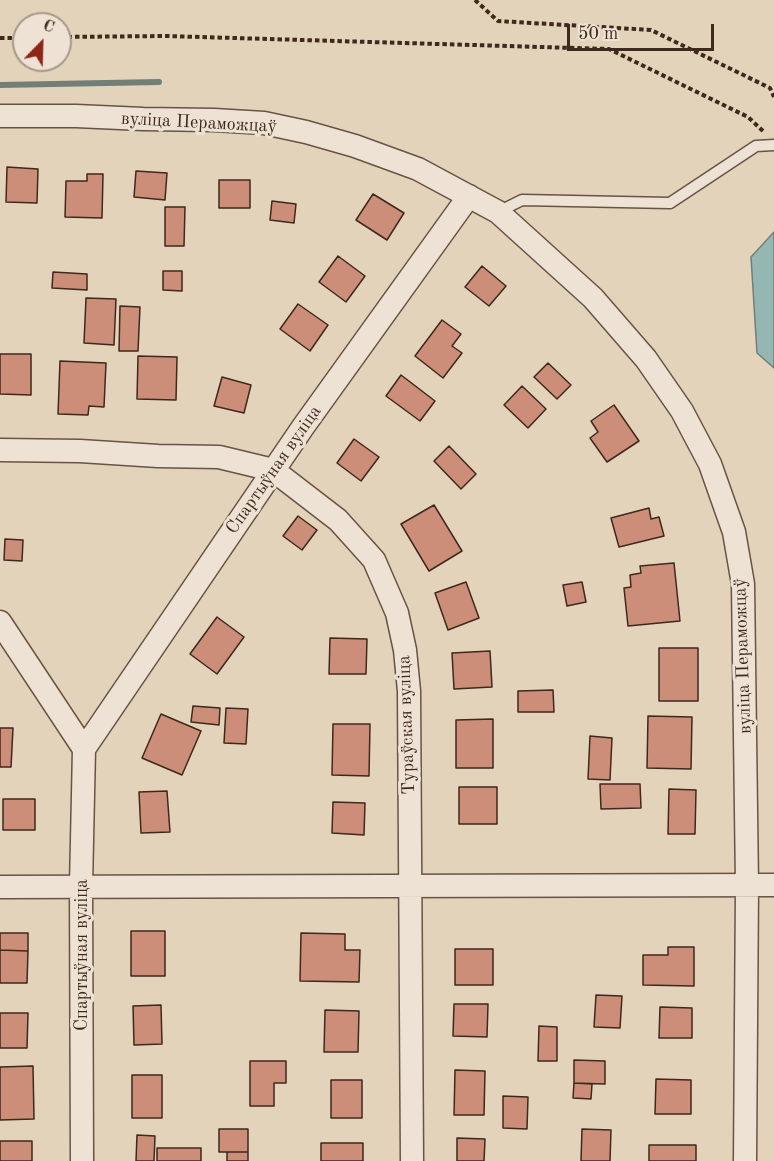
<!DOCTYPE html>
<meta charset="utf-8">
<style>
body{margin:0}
#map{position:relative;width:774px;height:1161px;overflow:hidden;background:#e3d3bb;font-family:"Old Standard TT",serif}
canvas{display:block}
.north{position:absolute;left:12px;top:12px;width:60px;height:60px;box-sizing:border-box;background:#ede2d3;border:2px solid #a7988a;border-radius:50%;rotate:23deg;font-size:16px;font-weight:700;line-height:24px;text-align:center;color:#3f281c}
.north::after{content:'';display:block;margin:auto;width:21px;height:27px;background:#8f2418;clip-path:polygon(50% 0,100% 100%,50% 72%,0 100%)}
.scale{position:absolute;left:567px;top:24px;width:147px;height:27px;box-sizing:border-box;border:3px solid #3f281c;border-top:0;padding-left:8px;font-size:18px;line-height:21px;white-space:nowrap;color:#3f281c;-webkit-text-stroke:4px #ede2d3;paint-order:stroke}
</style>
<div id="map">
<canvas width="774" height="1161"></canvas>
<div class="north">С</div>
<div class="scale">50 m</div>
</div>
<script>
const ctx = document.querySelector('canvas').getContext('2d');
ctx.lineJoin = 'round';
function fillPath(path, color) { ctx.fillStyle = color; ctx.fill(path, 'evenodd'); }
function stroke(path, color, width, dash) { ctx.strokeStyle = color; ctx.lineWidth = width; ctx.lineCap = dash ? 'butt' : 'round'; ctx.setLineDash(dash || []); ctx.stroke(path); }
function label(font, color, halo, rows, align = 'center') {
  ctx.font = font + ' "Old Standard TT",serif'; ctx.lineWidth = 6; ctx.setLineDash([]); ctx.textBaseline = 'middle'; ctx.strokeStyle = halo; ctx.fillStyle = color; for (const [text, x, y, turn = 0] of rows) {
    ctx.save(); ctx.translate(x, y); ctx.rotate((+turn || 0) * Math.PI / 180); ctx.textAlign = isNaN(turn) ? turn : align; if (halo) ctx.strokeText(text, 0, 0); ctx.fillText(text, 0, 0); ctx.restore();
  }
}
const water = new Path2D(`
 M774,232V368L757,353L751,257Z`);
const stream = new Path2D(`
 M0,85L159,82`);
const building = new Path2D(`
 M7,167L38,169L37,203L6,202Z
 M136,171L167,173L165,200L134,197Z
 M87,174H103L102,218L65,217L66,181H87Z
 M219,180H250V208H219Z
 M373,194L404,213L387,240L356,220Z
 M272,201L296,204L294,223L270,220Z
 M165,207H185L184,246H165Z
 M338,256L365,276L346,302L319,282Z
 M482,266L506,286L489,306L465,287Z
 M163,271H182V291L163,290Z
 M53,272L87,274V290L52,288Z
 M86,298L116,299L114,345L84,343Z
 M298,304L328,325L310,351L280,329Z
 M120,306L140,307L138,351H119Z
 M442,320L461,334L452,346L462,353L443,378L415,356Z
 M0,354H31V395L0,394Z
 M138,356L177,357L176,400L137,399Z
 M60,361L106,363L104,407L89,406L88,415L58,414Z
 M548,363L571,385L557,399L534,377Z
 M401,375L435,401L420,421L386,396Z
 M222,377L251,385L244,413L214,406Z
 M522,386L546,409L528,428L504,405Z
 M614,405L639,441L607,462L590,438L598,432L591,421Z
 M354,439L379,457L361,481L337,463Z
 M449,446L476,474L461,489L434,461Z
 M434,505L462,551L429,571L401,524Z
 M649,508L651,519L659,517L664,536L619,547L611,518Z
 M298,516L317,530L302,550L283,536Z
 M5,539L23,540L22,561L4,560Z
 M674,563L680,621L628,626L624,588L631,587L630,575L641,573L640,566Z
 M466,582L479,618L448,630L435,593Z
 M582,582L586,602L567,606L563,585Z
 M217,617L244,637L217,674L190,654Z
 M330,638L367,639L366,674H329Z
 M659,648H698V701H659Z
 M490,651L492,687L454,689L452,653Z
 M553,690L554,712H518V691Z
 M193,706L220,708L219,725L191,722Z
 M226,708L248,709L246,744L224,743Z
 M161,714L201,731L182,775L142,758Z
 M648,716L692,717L691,769L647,768Z
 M493,719V768H456V720Z
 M333,724H370L369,776L332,775Z
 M0,728H13L11,767H0Z
 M590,736L612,738L610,780L588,779Z
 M600,784H640L641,808L601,809Z
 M459,787H497V824H459Z
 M669,789L696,790L695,834H668Z
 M167,791L170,832L141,833L139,792Z
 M3,799H35V830H3Z
 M333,802L365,803L364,835L332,833Z
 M131,931H165V976H131Z
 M0,933H28V951L0,950Z
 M301,933L345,934V950H360L359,982L300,981Z
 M668,947H694V986L643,985V955H668Z
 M455,949H493V985H455Z
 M0,950L28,951L27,983H0Z
 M596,995L622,996L620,1028L594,1027Z
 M454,1004H488L487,1037L453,1036Z
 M161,1005L162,1044L134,1045L133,1006Z
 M660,1007L692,1008V1038H659Z
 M325,1010L359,1011L358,1052H324Z
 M0,1013H28L27,1048H0Z
 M539,1026L557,1027V1061H538Z
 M574,1060L605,1061V1084L574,1083Z
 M250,1061H286V1083H274V1106H250Z
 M33,1066L34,1119L0,1120V1067Z
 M455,1070L485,1071L484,1115H454Z
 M132,1075H162V1118H132Z
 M656,1079L691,1080V1114H655Z
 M331,1080H362V1118H331Z
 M574,1083L592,1084L591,1099L573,1098Z
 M503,1096L528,1097L527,1129L503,1128Z
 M219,1129H248V1152H219Z
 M582,1129L611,1130L610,1161H581Z
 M137,1135L155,1136L154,1161H136Z
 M457,1138L485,1139L484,1161H457Z
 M0,1141H32V1161H0Z
 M321,1143H363V1161H321Z
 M649,1145H696V1161H649Z
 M157,1148H201V1161H157Z
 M227,1152H248V1161H227Z`);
const path = new Path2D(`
 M475,0L498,21L651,30L770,88L774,97
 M60,37L166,36L609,49L748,117L763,131
 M0,38H24`);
const service = new Path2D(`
 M498,212L522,200L670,203L756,146L774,145`);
const minor = new Path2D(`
 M0,116H76L143,119L214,120L264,123L306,132L355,146L418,169L498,212L593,298L646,359L682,411L710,464L734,532L743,584L747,886L745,1161
 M0,450L80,451L158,456L219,457L273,470L338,520L374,560L397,613L405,650L409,691L412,1161
 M0,622L84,749
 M0,887L774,885
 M82,1161L81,886L84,749L303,427L469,196`);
const streetNames = [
 ["вуліца Пераможцаў",199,123,3],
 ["Спартыўная вуліца",274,470,-55],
 ["вуліца Пераможцаў",743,656,-92],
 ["Тураўская вуліца",407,725,-92],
 ["Спартыўная вуліца",82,955,-90]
];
fillPath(water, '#95b7b3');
stroke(water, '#737e77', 1.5);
stroke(stream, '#737e77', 6);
fillPath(building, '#cc8e79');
stroke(building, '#3f281c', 1.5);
stroke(service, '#685344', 13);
stroke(minor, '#685344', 25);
stroke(path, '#3f281c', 4, [4.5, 3]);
stroke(service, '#ede2d3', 10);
stroke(minor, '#ede2d3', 22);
label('18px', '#3f281c', '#ede2d3', streetNames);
</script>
